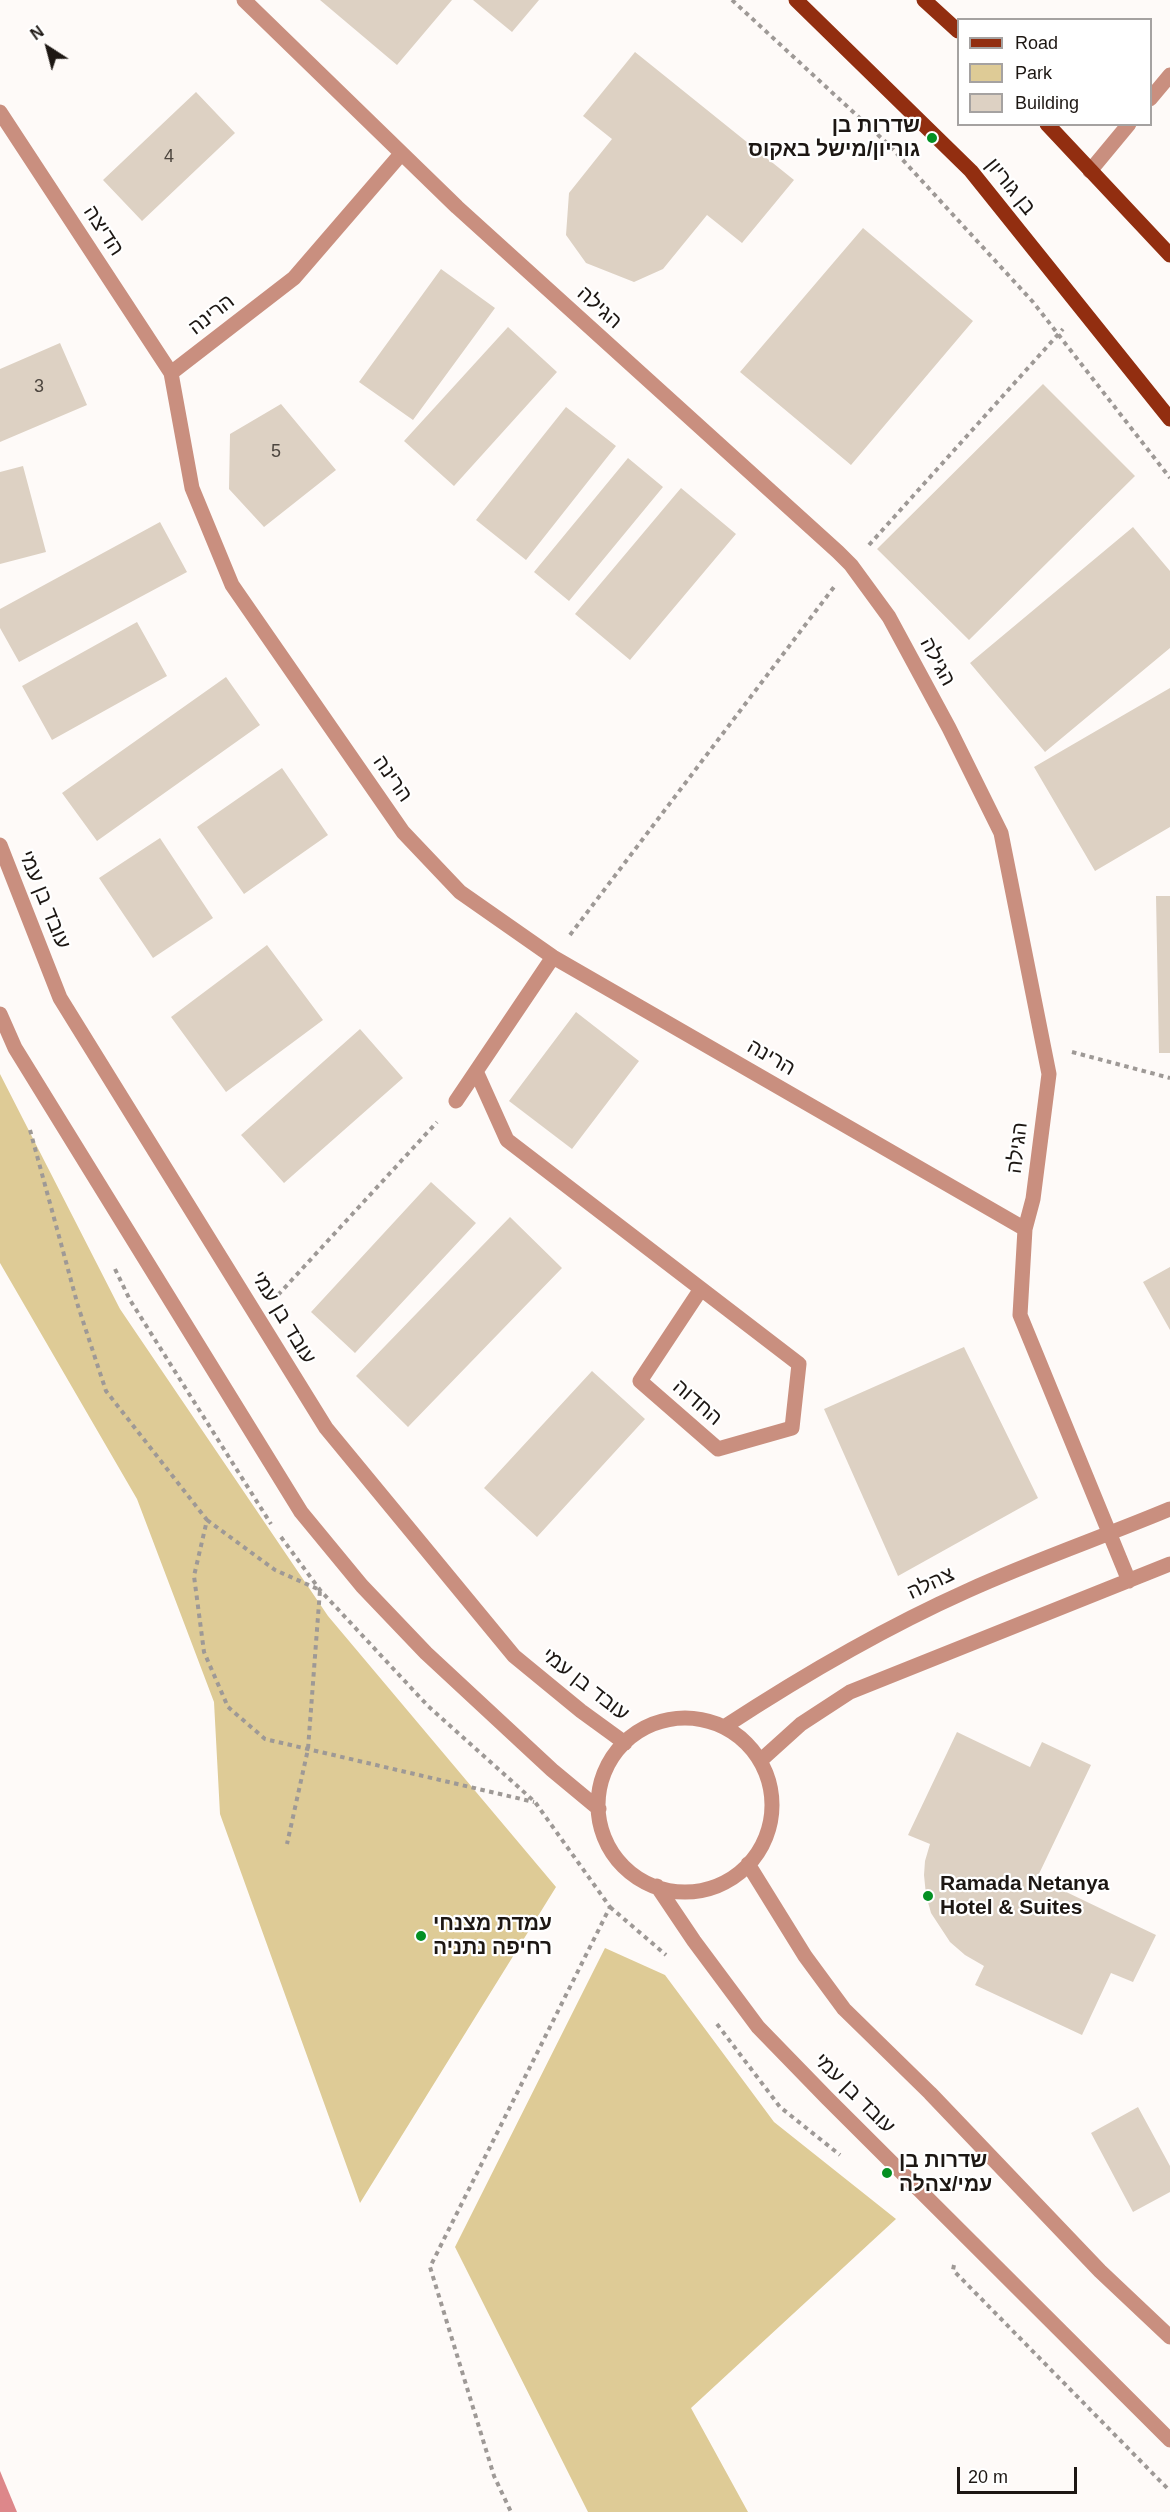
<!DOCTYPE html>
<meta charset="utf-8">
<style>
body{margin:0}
#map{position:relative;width:1170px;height:2512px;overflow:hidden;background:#fefaf8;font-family:Helvetica,sans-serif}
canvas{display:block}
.legend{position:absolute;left:957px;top:18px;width:195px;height:108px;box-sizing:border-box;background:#fff;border:2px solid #a5a2a1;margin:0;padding:8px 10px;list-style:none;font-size:18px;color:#1d1713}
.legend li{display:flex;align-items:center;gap:12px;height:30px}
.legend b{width:30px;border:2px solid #a5a2a1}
.north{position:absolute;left:18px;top:18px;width:60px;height:60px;-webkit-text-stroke:4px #fff;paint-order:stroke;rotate:324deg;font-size:16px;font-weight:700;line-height:24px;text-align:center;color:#1d1713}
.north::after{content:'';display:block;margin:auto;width:21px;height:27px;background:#1d1713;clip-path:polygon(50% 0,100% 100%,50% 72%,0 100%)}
.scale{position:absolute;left:957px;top:2467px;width:120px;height:27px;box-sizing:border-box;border:3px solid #1d1713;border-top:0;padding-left:8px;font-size:18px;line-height:21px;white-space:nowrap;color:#1d1713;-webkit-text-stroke:4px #fff;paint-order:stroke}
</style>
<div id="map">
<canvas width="1170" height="2512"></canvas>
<ul class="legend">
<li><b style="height:8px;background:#922e10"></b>Road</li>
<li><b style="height:16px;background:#decb96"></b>Park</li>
<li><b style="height:16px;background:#ddd1c3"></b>Building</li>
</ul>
<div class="north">N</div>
<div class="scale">20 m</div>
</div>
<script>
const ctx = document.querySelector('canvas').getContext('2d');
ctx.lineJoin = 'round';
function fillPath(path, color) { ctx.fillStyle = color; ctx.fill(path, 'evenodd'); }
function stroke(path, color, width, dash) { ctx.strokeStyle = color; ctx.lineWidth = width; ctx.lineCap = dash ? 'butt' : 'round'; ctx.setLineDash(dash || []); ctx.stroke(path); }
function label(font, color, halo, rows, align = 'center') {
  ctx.font = font + ' Helvetica,Heebo,sans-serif'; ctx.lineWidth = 4.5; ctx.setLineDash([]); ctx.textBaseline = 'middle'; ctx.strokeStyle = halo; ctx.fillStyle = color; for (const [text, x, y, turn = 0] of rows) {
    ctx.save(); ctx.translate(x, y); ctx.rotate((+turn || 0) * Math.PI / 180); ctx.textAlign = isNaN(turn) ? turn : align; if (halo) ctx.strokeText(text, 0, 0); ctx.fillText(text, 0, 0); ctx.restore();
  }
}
const green = new Path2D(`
 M0,1074L120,1309L328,1616L556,1887L360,2203L220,1814L214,1702L137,1499L0,1263Z
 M605,1948L665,1975L774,2122L896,2219L691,2408L748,2512H588L455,2247Z`);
const water = new Path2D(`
 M0,2471L17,2512H0Z`);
const building = new Path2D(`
 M320,0H452L397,65Z
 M473,0H539L512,32Z
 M635,52L794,180L742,243L707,215L663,269L634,282L586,263L566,235L569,193L612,139L583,116Z
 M196,92L235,133L142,221L103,180Z
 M863,228L973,321L851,465L740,372Z
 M441,269L495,308L413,420L359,382Z
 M508,327L557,372L454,486L404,441Z
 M60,343L87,405L0,442V369Z
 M1043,384L1135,476L969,640L877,549Z
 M281,404L336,470L264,527L229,489L230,434Z
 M566,407L616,446L526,560L476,520Z
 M628,458L663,487L569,601L534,572Z
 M23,466L46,552L0,564V472Z
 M681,488L736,534L630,660L575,614Z
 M160,522L187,572L19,662L0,628V609Z
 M1133,527L1170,571V648L1045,752L970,663Z
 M137,622L167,676L52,740L22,686Z
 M226,677L260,725L97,841L62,793Z
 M1170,688V827L1095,871L1034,767Z
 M282,768L328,835L244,894L197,827Z
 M160,838L213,918L153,958L99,878Z
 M1156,896H1170V1053H1159Z
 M267,945L323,1020L226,1092L171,1017Z
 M576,1012L639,1061L572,1149L509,1101Z
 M360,1029L403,1078L284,1183L241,1135Z
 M431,1182L476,1223L355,1353L311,1312Z
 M510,1217L562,1268L408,1427L356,1376Z
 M1170,1267V1330L1143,1282Z
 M964,1347L1038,1498L898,1576L824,1409Z
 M592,1371L645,1419L537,1537L484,1488Z
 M957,1732L1030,1767L1042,1742L1091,1765L1037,1878L1156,1935L1133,1982L1111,1973L1082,2035L975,1985L984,1966L965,1955L950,1942L931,1913L926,1895L924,1875L925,1861L930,1844L908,1835Z
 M1138,2107L1170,2166V2192L1133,2212L1091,2133Z`);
const path = new Path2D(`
 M732,0L890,146L1033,302L1170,478
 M869,545L1063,329
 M570,935L834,587
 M1072,1052L1170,1078
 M30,1130L78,1306L106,1391L207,1520L194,1576L204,1652L228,1707L265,1739L534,1802
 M115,1269L130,1300L271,1524
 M278,1295L437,1122
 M207,1520L275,1570L320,1590L308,1749L287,1844
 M281,1537L320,1590L428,1706L535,1802L610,1907L430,2267L494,2476L511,2512
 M610,1907L666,1955
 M717,2024L780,2107L840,2155
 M954,2265L953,2270L1170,2491`);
const minor = new Path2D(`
 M244,0L457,207L838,552L851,565L889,617L949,728L1001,833L1049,1074L1033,1199L1025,1229L1020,1315L1129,1581
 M1150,99L1170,75
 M0,112L171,373L192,488L232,585L403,832L460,892L553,957L1025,1229
 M1090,171L1129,124
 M171,373L294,278L401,154
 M0,845L60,998L326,1428L514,1656L581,1711L625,1743
 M0,1014L15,1048L301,1512L362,1586L426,1653L552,1770L599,1809
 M476,1071L507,1140L799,1364L792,1428L718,1449L640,1381L701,1289
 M456,1101L553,957
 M598 1805a87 87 0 1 1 174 0a87 87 0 1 1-174 0Z
 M724,1727C802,1676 882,1629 967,1591C1033,1561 1103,1537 1170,1509
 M760,1761L801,1724L850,1692L1170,1564
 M748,1864L805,1956L844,2009L930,2093L1100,2271L1170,2337
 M657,1886L694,1941L758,2027L827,2098L1170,2440`);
const major = new Path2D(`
 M796,0L971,171L1170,419
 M924,0L958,31
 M1047,124L1170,255`);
const markers = [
 [932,138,6,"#049023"],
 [928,1896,6,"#049023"],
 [421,1936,6,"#049023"],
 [887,2173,6,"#049023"]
];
const numberNames = [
 ["4",169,157],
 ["3",39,387],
 ["5",276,452]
];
const poiNames = [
 ["שדרות בן",920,126,"right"],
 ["גוריון/מישל באקוס",920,150,"right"],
 ["Ramada Netanya",940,1884],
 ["Hotel & Suites",940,1908],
 ["עמדת מצנחי",433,1924],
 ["רחיפה נתניה",433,1948],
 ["שדרות בן",899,2161],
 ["עמי/צהלה",899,2185]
];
const streetNames = [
 ["בן גוריון",1010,187,51],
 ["הדיצה",103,231,57],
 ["הגילה",599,308,42],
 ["הרינה",212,315,-38],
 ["הגילה",937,662,62],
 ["הרינה",392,779,55],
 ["עובד בן עמי",44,900,68],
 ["הרינה",771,1058,30],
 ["הגילה",1018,1148,-83],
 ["עובד בן עמי",283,1318,59],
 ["החדוה",697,1403,41],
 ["צהלה",931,1584,-25],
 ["עובד בן עמי",585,1685,38],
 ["עובד בן עמי",854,2094,45]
];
fillPath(green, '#decb96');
fillPath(water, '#dd878a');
fillPath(building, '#ddd1c3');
stroke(path, '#9e9996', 4, [4.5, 4.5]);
stroke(minor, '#c98f7f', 15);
stroke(major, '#922e10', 15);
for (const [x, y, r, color] of markers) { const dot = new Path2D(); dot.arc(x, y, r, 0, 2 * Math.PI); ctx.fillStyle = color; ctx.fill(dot); stroke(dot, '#fff', 2); }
label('18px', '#4d463f', null, numberNames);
label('bold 21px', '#1d1713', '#fff', poiNames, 'left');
label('21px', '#1d1713', '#fff', streetNames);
</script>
